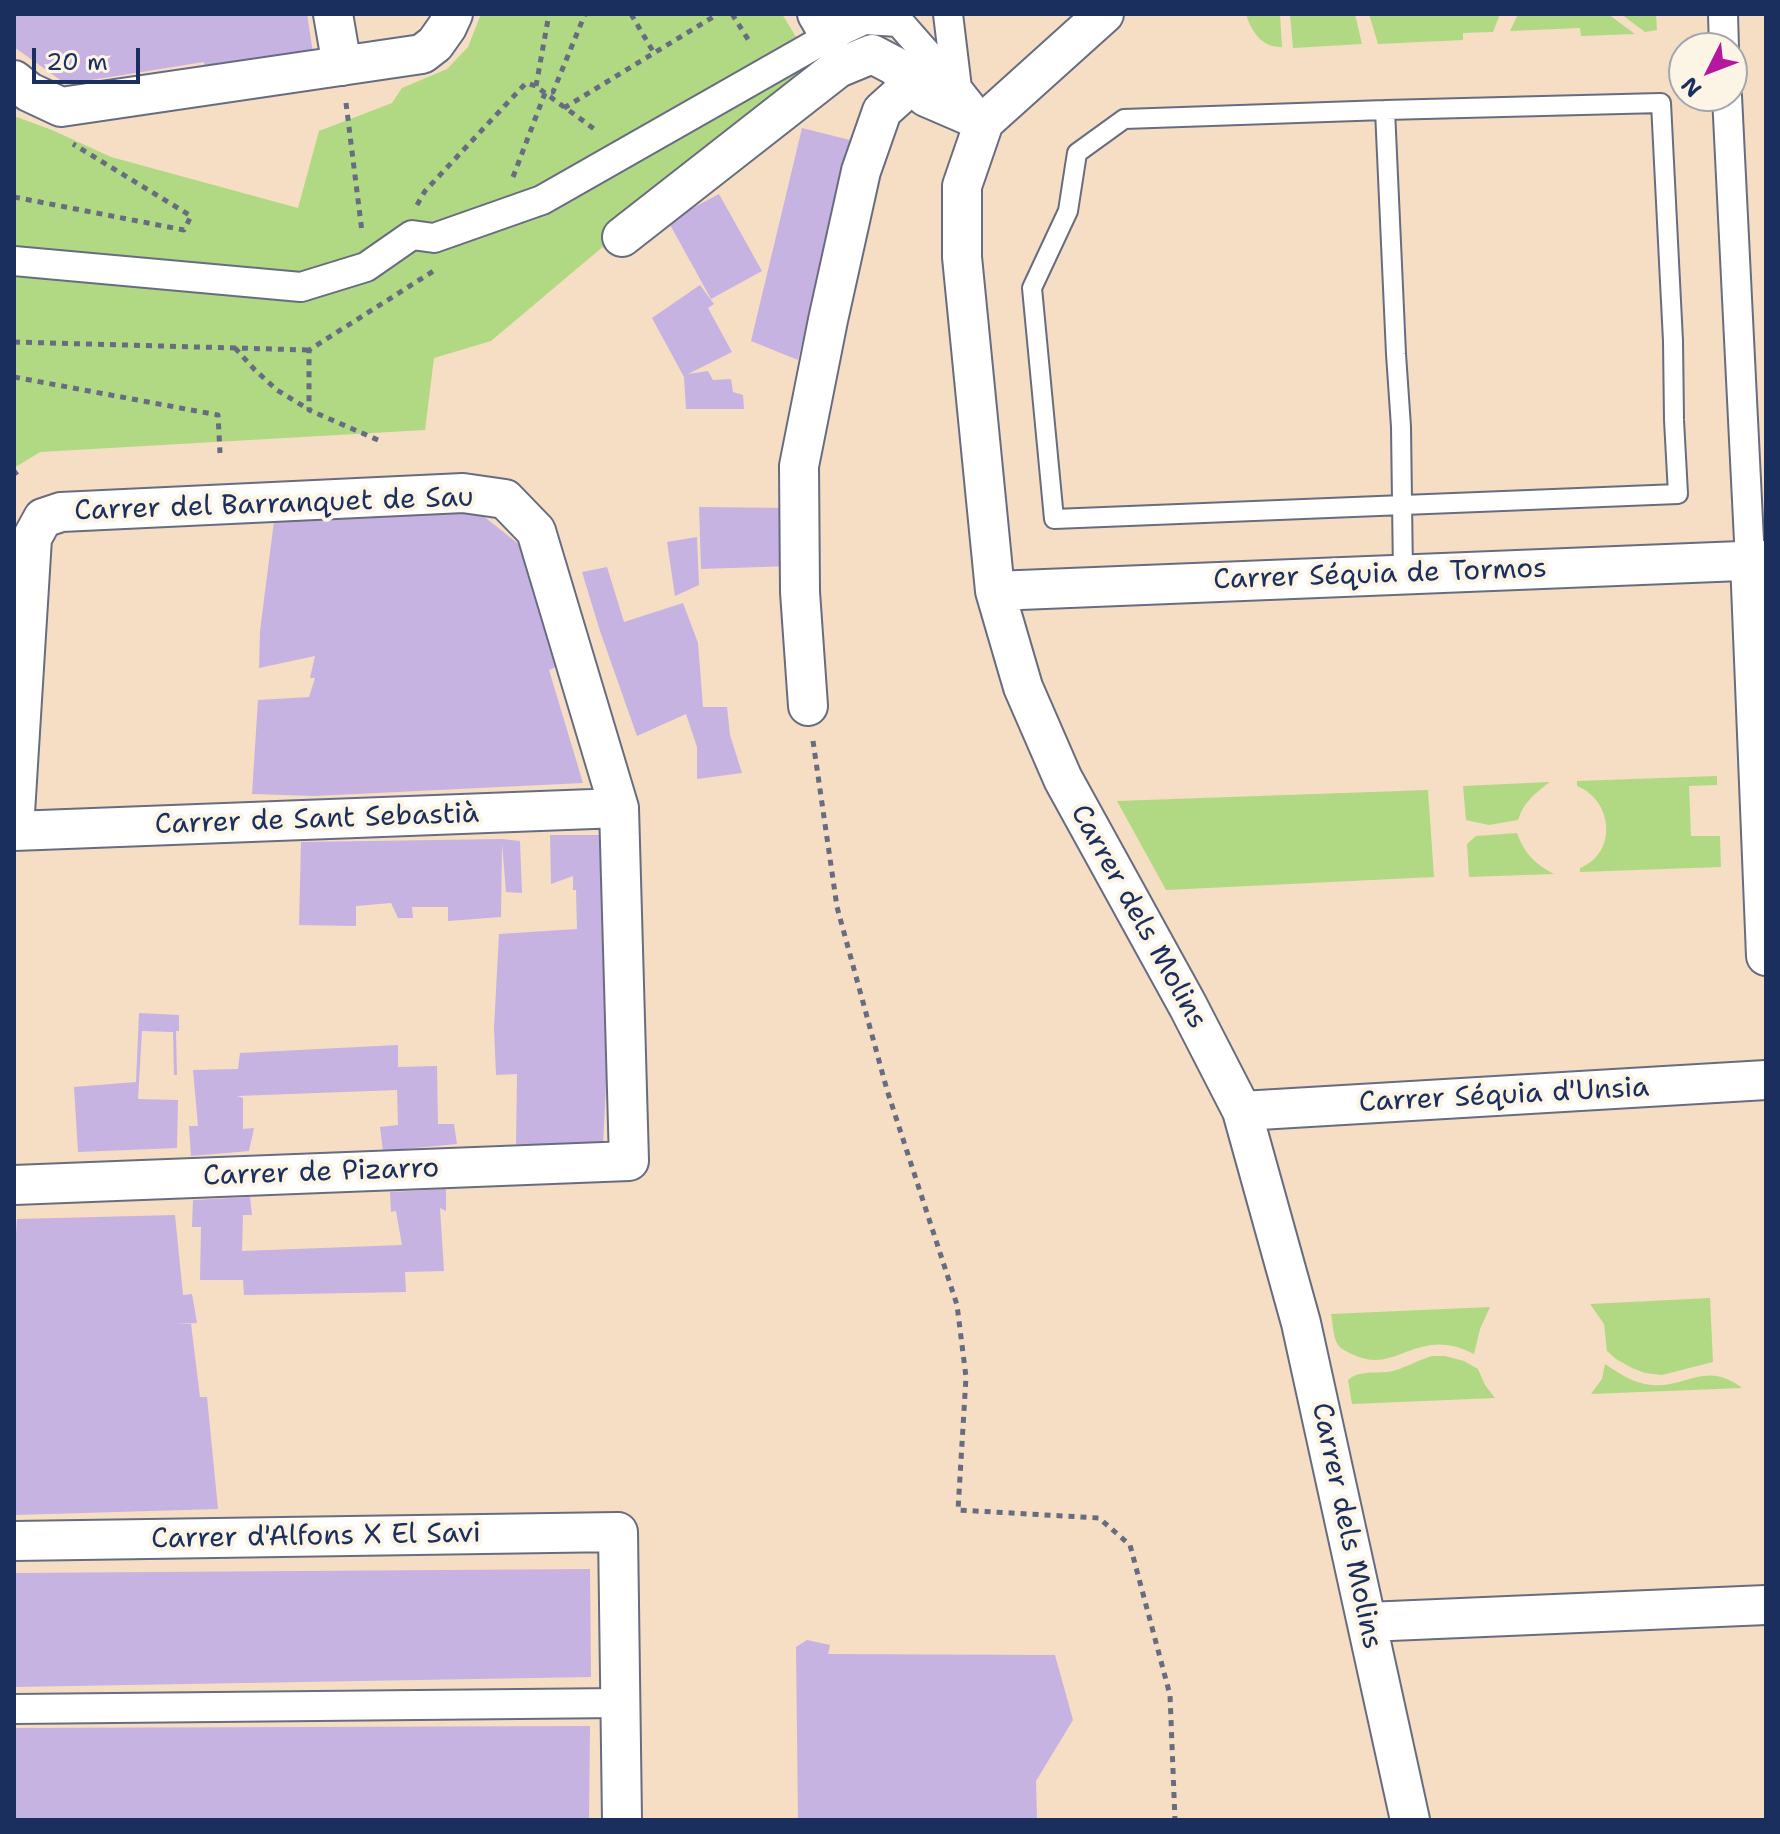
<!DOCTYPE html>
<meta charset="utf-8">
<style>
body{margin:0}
#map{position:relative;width:1780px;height:1834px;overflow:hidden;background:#f5dec3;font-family:"Shantell Sans",sans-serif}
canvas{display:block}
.frame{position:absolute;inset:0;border:16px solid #1b2f5e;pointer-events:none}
.north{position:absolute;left:1668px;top:32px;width:80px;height:80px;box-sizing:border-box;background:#fcf5e5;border:2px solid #a2a6af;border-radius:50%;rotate:228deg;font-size:22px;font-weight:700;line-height:32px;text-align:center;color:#1b2f5e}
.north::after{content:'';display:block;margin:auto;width:28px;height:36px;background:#b5179e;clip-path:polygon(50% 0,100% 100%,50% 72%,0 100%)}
.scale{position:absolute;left:32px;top:48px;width:108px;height:36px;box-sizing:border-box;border:4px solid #1b2f5e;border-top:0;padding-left:10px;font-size:24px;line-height:28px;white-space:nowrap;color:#1b2f5e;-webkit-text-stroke:6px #fcf5e5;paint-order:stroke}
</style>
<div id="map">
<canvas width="1780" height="1834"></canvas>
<div class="frame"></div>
<div class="north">N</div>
<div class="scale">20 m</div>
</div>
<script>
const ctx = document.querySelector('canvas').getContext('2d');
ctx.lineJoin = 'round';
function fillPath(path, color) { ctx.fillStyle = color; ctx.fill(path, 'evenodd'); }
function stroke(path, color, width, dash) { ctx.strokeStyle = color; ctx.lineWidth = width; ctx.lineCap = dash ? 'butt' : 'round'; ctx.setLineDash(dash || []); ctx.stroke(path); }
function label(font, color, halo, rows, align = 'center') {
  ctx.font = font + ' "Shantell Sans",sans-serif'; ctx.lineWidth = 8; ctx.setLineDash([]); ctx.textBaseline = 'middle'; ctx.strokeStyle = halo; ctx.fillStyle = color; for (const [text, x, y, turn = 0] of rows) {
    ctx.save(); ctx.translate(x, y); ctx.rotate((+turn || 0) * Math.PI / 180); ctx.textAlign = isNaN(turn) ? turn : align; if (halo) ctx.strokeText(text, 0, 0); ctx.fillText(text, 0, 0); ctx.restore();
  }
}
const green = new Path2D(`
 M481,14H782L815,68L491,341L434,358L425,430L40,452L14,468V116L52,130L111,157L298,208L319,131L392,103L402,88L447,69L468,47Z
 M1246,14H1280L1282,47C1262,48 1251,31 1246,14Z
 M1290,14H1355L1362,44L1293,48Z
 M1369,14H1500L1493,32L1463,33V40L1378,44Z
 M1518,14H1608L1635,34L1581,36L1580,28L1510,31Z
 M1621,14H1656L1657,30L1645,32Z
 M1717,776V785L1689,786L1691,836H1720L1721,867L1580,872V868C1618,853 1613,800 1577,786V781Z
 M1550,782C1535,793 1523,803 1518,820L1489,825L1466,820L1463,786Z
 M1428,790L1434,877L1166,890L1117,801Z
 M1517,833C1524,853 1535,864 1554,874L1469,877L1467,844L1476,836Z
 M1710,1298L1713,1362L1662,1375L1645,1373L1632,1368L1616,1359L1607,1351L1604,1324L1590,1304Z
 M1490,1307L1480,1329L1474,1354C1460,1347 1447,1343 1431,1345C1402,1349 1385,1369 1354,1355C1349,1353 1341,1349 1338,1345C1333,1338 1333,1323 1331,1314Z
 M1432,1356H1445L1464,1361L1478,1369L1485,1385L1495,1398L1352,1404L1348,1380C1358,1371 1373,1373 1387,1372C1403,1370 1417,1360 1432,1356Z
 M1605,1364C1617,1372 1630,1381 1645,1384C1683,1392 1704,1358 1742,1388L1591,1394L1602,1379Z`);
const building = new Path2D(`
 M14,14H307L313,53L205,69L204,62L66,84L14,47Z
 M802,128L850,140L798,360L751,341Z
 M719,194L762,271L711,299L668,221Z
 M700,285L714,304L708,308L732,352L688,374L708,371L713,380L731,379L733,392L743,395L744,409H686L684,377L652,318Z
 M699,507L792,508L791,566L701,569Z
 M477,511L521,546L558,666L549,670L583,783L314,796L252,794L258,700L309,697L315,678H310L315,656L259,668L260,631L274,521Z
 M697,537L699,585L675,596L667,542Z
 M607,567L624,622L683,603L698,643L703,707H727L730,735L742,773L697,779V747L686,714L637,736L600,631L582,572Z
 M550,835H608L609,884L601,885L605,979H611L603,1146L516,1144L517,1074L496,1075L494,1028L499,934L577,929L576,890H573V876L551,884Z
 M502,839L520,841L522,893L506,892L502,843L501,917L448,921V907H412L413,918H398L391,903L356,906V926L299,925L301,842Z
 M139,1013L179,1015V1031H176L177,1075H174L173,1032L142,1031L138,1099L178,1100L177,1148L78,1152L74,1087L136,1082Z
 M398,1045V1067L437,1066L438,1124H454L457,1144L383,1151L380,1127L398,1125L397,1090L237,1096L243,1098V1129L254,1128L249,1151L191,1156L189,1126H198L193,1070L238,1069L240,1053Z
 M446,1189V1211L440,1208L444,1271L405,1272L406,1292L244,1295L243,1280H200L201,1227H192L193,1200L250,1197L252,1215H243L242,1251L402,1245L396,1211L391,1212L390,1192Z
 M175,1215L183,1295L192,1294L197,1323L174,1324H191L200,1397H207L218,1509L14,1515V1265L17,1219Z
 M590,1569L591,1677L14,1687V1573Z
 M807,1640L830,1645L828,1654L1055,1655L1073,1720L1036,1781L1037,1820H798L796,1647Z
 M590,1726L589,1820H14V1728Z`);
const path = new Path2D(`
 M631,14L654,53
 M732,14L751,44
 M536,86L549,14
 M346,103L362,232
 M564,108L718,14
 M513,177L545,93L597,131
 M14,197L184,230L191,216L73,144
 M417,205L425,191L526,83L536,86L545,93L553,92L585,14
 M14,342L309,350
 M235,348L255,370L277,390L308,409
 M14,377L218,415L220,453
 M378,440L309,410V350L435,270
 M14,471L17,475
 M813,741L837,907L887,1090L957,1305L966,1377L958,1510L1099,1518L1130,1545L1170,1695L1175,1820`);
const service = new Path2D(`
 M1661,103L1673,341L1674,420L1678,494L1054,519L1032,288L1068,211L1077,153L1124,119L1385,110Z
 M1385,110L1396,354L1401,427L1403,574`);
const pedestrian = new Path2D(`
 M948,14L957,88
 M1723,14L1724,48
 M1727,96L1750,561
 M14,261L301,287L366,267L412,235L434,238L542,200L830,36L864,20L899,22L957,88L983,121
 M14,1709L620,1703`);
const minor = new Path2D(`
 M333,14L342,66
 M817,14L830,36
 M1104,14L984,122L962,186V257L995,591L1023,687L1063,779L1188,1006L1242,1111L1301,1323L1410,1820
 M14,80L29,92L61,107L422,54L435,44L447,27L453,14
 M622,237L838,68L872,54L895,66L926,97L984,122
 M1750,561L1766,956
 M995,591L1766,560
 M808,706L800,592L799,466L828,320L861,171L882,111L912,84
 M14,829L32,538L43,518L61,512L463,493L505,499L536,531L619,808L629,1161L14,1185
 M14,831L619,808
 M1242,1111L1766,1080
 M14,1541L618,1532L622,1820
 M1367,1622L1766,1605`);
const streetNames = [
 ["Carrer del Barranquet de Sau",274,505,-2],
 ["Carrer Séquia de Tormos",1380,575,-2],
 ["Carrer de Sant Sebastià",317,820,-2],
 ["Carrer dels Molins",1138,917,61],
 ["Carrer Séquia d'Unsia",1504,1096,-3],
 ["Carrer de Pizarro",321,1173,-2],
 ["Carrer dels Molins",1346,1526,78],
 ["Carrer d'Alfons X El Savi",316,1537,-1]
];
fillPath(green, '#b1d984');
fillPath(building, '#c6b3e2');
stroke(service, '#676c81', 22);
stroke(pedestrian, '#676c81', 32);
stroke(minor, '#676c81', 42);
stroke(path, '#676c81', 5, [6, 6]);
stroke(service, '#fff', 18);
stroke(pedestrian, '#fff', 28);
stroke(minor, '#fff', 38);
label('28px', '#1b2f5e', '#fcf5e5', streetNames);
</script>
